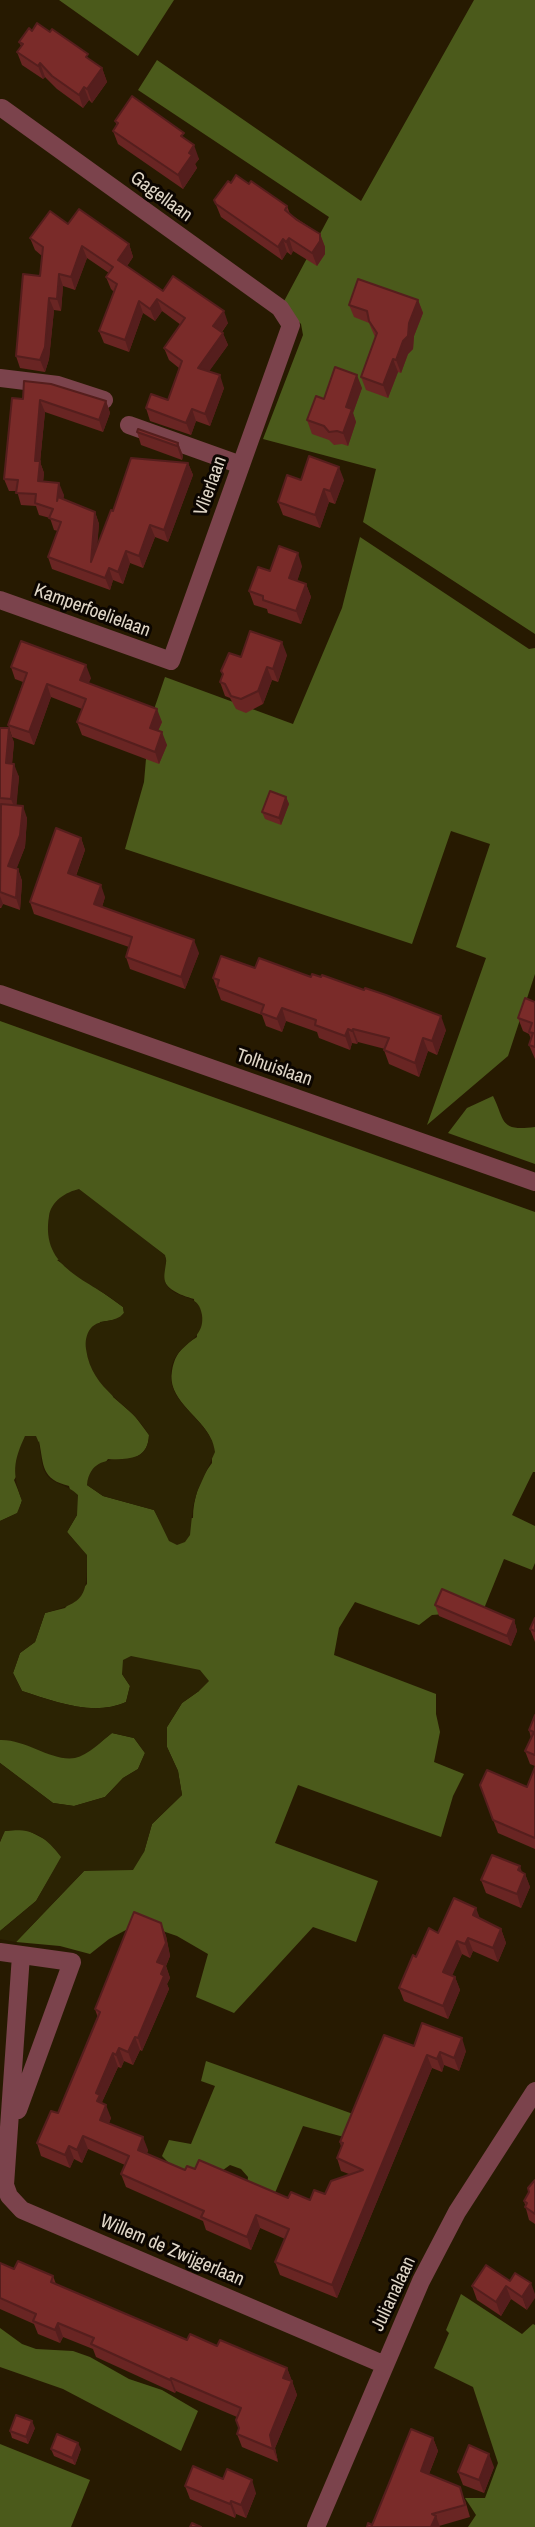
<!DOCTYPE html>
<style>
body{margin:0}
canvas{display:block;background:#271a01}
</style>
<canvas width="535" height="2527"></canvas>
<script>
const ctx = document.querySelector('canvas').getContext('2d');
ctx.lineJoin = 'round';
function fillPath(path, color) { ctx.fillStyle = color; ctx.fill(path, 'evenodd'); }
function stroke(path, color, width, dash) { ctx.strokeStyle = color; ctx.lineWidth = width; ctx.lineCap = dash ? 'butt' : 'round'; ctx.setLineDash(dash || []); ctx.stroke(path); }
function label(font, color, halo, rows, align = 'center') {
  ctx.font = font + ' "Archivo Narrow",sans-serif'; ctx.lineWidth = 6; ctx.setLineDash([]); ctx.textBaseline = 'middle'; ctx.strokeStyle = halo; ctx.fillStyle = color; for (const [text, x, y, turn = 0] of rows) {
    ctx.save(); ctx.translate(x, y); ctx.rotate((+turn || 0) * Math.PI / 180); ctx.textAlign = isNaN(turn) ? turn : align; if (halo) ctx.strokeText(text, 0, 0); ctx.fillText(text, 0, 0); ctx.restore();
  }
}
const forest = new Path2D(`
 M59,0H174L138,56Z
 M474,0H535V634L363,522L376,469L263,439L303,335L301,324L282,305L329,217L138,90L157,60L361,201Z
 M360,537L529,649L535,648V974L508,1056L427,1125L486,958L456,947L490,844L451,831L412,944L125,849L144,782L149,724L165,677L293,724L342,608Z
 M0,1021L535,1212V1472H533L512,1515L535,1526V1563L532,1570L504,1559L483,1611L432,1615L419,1625L355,1602L339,1628L334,1655L436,1694V1714L440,1732L434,1762L464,1774L453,1796L441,1837L298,1785L275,1843L378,1881L356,1942L313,1927L234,2013L196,1997L208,1954L177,1936L139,1923L109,1939L90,1954L60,1946L16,1942L84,1871L144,1852L152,1824L182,1795L178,1771L167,1747V1727L182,1703L199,1691L122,1674L130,1686L126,1702C93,1717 54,1701 22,1691L13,1673L20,1653L35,1642L45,1613L65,1608L87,1584V1556L67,1532L77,1515L69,1486C41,1479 44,1466 39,1441L14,1480L22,1500L18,1513L0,1521ZM148,1244C154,1248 164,1252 166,1259C167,1264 164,1265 163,1270C160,1288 180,1295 194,1299L197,1337C183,1346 175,1353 172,1371C167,1398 197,1414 209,1435C213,1442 212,1454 212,1463C200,1478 193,1499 193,1518L159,1519L154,1510L103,1496L87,1485L108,1459C128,1461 148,1460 149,1435L134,1415L113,1397L100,1322L119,1319L124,1313L123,1307L57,1260Z
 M493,1096C505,1120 499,1132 535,1127V1164L448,1133L467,1108Z
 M112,1733L134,1738L145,1753L138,1769L123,1778L105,1797L74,1806L53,1803L0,1763V1740L14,1739L29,1745L98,1744Z
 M25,1829L48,1841L62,1857L36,1901L0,1931V1842L4,1831Z
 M206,2061L353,2114L344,2137L303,2126L272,2200L247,2187L248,2177L241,2169L230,2165L205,2183L175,2169L162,2156L169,2140L191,2144L215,2086L201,2081Z
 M461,2294L522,2334L533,2324L535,2325V2527H468L476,2515L465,2498H485L498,2463L473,2387L434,2368L449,2333L446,2330Z
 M0,2328L22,2344L36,2349L73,2351L90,2357L129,2379L162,2390L198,2411L181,2451L63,2389L0,2367Z
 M0,2444L90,2480L71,2527H0Z`);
const sand = new Path2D(`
 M79,1189L165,1255C169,1268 158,1278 171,1290C184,1300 199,1295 202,1315C206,1345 168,1343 171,1379C173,1403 200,1417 210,1437C213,1441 214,1447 215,1452L197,1492L193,1506L190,1535L185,1542L177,1545L169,1541L154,1510L103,1496L87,1485C93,1439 147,1479 149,1435C129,1401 92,1392 86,1349C85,1342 86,1334 91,1328C100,1318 115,1324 124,1313L123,1307C90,1279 40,1270 49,1216C51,1201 66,1192 79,1189Z
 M25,1436H36C42,1447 39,1463 46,1474C52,1484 67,1484 78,1495L77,1515L67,1532L87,1555C87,1597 86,1602 45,1613L35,1642L20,1653L13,1673L22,1691C53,1701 94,1717 126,1702L130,1686L122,1674L123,1660L131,1656L200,1670L209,1681L199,1691L182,1703L167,1727V1747L178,1771L182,1795L152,1824L144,1852L133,1870L84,1871L16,1942L0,1939V1931L36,1901L61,1857C44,1835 32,1828 5,1831L0,1842V1763L53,1803L74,1806L105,1797L123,1778L138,1769L145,1753L134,1738L112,1733C102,1741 88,1755 75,1758C52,1762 26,1739 0,1740V1521L17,1513L22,1501C12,1473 13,1462 25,1436Z`);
const minor = new Path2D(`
 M0,378L58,385L104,400
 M129,425L241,465
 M0,600L171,661L291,325L280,308L2,108
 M0,994L535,1182
 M0,1952L72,1962L18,2110
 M21,1955L5,2185L9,2196L22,2210L385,2365
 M316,2527L421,2281L457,2212L535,2091`);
const wall = new Path2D(`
 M32,31L91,60L102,68L107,82L92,103L89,100L83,108L57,89L45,77L43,79L22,65L17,52L21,46L19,42Z
 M115,121L187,140L199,159L195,164L197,168L183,189L118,144L113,131L117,126Z
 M231,183L249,184L287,206L290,214L320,234L325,247V254L317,266L293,251L291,255L287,252L282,260L221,217L214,200Z
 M68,224L129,244L133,257L127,266L163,291L228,323L222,332L228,345L209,371L224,388L210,426L196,421L191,435L150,421L146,408L168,400L179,368L169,360L164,348L181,325L162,311L155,321L143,313L129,352L104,343L99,331L114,292L111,289L106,277L109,273L87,258L75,290L63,286L61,311L54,310L49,359L45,372L20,368L16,356L40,276L42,256L35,250L30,238Z
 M418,300L423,313L414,336L413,349L408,354L401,373L398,372L388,398L366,390L361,377L375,337L369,323L354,317L349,305Z
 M362,388L353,413L356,422L348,446L342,444L334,445L329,440L312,434L307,420L324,399Z
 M12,398L106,401L110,413L103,432L45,412L40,462L44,473L43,481L64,495L63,499L95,512L99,524L97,545L113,511L188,463L193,475L168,542L155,537L143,568L130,563L123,584L113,580L110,590L52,569L48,557L58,531L54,530L50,518L39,515L36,506L21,505L17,491H9L4,479Z
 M137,432L178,443L183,456L182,460L141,445Z
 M301,480H344L335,504L329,502L320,528L283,515L278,502Z
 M302,566L297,581L306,584L311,597L301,624L268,613L267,609L254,605L249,591L270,571Z
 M287,655L278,682L272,680L263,704L246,713L236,709L230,698L225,696L220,682L241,657Z
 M11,667L91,678L88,683L162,722L158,731L167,745L159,764L82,735L77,722L82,709L51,697L34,745L12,737L8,725L23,682L15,679Z
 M0,728L14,742L12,763L19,777L16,805L27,818L25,847L16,869H18L22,881L20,910L3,904L1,908H0Z
 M286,797L289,804L281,825L265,819L262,812Z
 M81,838L85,850L76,876L105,897L102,907L199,953L185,989L130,969L126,957L129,947L34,914L30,902Z
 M255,968L446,1030L437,1055L428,1051L419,1077L389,1064L384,1050L385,1049L358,1042L357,1044L352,1043L350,1050L319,1038L317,1032L286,1021L282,1032L266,1026L262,1015L221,1000L213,978Z
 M535,1002V1059L529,1045L531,1039L529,1034L523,1031L518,1018Z
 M435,1605L514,1620L517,1631L511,1646L439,1616Z
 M535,1618V1642L530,1629Z
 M535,1715V1766L530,1764L525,1751L531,1738L529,1730Z
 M535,1767V1849L498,1833L480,1785L527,1787Z
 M525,1874L530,1887L521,1908L486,1893L481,1880Z
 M480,1919L501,1929L506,1943L498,1962L473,1951L470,1958L462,1954L452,1975L455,1977L460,1990L448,2019L404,2001L399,1988L416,1957L438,1933Z
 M161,1923L166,1936L170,1956L166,1966L170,1978L167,1984L169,1989L142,2051L140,2050L133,2065L124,2061L121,2068L118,2067L102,2102L111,2118L109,2123L148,2150L147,2154L185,2170L195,2169L288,2198L310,2200L325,2194L349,2174L341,2171L337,2158L341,2147L340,2142L414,2046L466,2051L459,2071L444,2065L442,2072L432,2068L337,2298L280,2275L275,2262L285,2239L260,2228L251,2250L206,2230L203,2221L126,2187L121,2174L125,2165L88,2149L82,2163L74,2159L70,2168L41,2156L37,2143L58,2113L98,2018L95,2009Z
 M535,2180V2224L529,2220L524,2201Z
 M0,2263L14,2269L53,2276L56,2284L187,2340L217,2346L287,2368L297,2395L275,2448L278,2462L242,2447L237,2434L239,2429L237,2417L176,2391L175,2393L96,2357L93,2349L63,2337L60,2343L38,2334L34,2324L0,2309Z
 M515,2273L527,2310L511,2299L501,2316L477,2300L472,2286L510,2281Z
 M35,2428L28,2444L12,2438L10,2431Z
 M433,2438L438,2451L429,2474L465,2500L470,2517L439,2526L372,2525Z
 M51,2449H81L75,2465L54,2456Z
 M494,2467L484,2493L463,2485L458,2472Z
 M223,2479L256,2493L246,2518L236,2514L235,2518L190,2499L185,2486Z`);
const shadedWall = new Path2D(`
 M40,63L45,77L43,79L38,66Z
 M102,68L107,82L92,103L87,89Z
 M84,87L89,100L83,108L79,95Z
 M194,145L199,159L195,164L197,168L183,189L178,175L189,153Z
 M320,234L325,247V254L317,266L312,253Z
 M289,238L293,251L291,255L286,242Z
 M283,239L287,252L282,260L278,247Z
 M129,244L133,257L123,272L118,260Z
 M82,246L87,258L75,290L71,277Z
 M59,274L63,286L61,311L57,299Z
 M49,298L54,310L49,359L45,372L40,360Z
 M157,299L162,311L155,321L150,309Z
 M418,300L423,313L414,336L413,349L408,354L401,373L396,360Z
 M139,301L143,313L129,352L125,340Z
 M224,311L228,323L217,338L213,326Z
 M223,333L228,345L203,380L198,368Z
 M393,359L398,372L388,398L383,385Z
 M220,375L224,388L210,426L205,414Z
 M357,375L362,388L353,413L356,422L348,446L343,433L346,407Z
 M40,400L45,412L40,462L44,473L42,493L38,481L35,461Z
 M106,401L110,413L103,432L99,420Z
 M192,409L196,421L191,435L186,423Z
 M178,443L183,456L182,460L177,446Z
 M188,463L193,475L168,542L164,530Z
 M339,467L344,480L335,504L330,491Z
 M59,483L64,495L61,513L57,501Z
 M324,489L329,502L320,528L315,515Z
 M95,512L99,524L95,574L91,562Z
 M150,525L155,537L143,568L139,556Z
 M126,551L130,563L123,584L118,572Z
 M298,553L302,566L294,591L289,578Z
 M109,568L113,580L110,590L105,578Z
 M306,584L311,597L301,624L296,611Z
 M282,642L287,655L278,682L273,669Z
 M86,665L91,678L85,693L80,680Z
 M267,667L272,680L263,704L258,691Z
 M47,684L51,697L34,745L29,732Z
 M157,709L162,722L154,740L150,728Z
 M9,728L14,742L11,776L6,763Z
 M162,732L167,745L159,764L155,752Z
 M14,764L19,777L16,812L11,799Z
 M286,797L289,804L281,825L279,818Z
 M23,806L27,818L25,847L13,878L8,866Z
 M81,838L85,850L72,886L68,873Z
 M18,869L22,881L20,910L16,898Z
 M101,885L105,897L99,917L94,904Z
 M0,896L3,904L1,908L0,905Z
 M194,940L199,953L185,989L181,977Z
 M282,1008L286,1021L282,1032L277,1019Z
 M441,1016L446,1030L437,1055L432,1041Z
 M348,1029L352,1043L350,1050L345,1036Z
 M353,1029L358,1042L357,1044L352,1031Z
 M423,1038L428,1051L419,1077L415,1063Z
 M514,1620L517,1631L511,1646L507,1636Z
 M520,1866L524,1878L525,1874L530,1887L521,1908L517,1894L518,1870Z
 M476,1908L481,1921L473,1915Z
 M161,1923L166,1936L170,1956L166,1966L170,1978L167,1984L169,1989L142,2051L138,2038L157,1962Z
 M501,1929L506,1943L498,1962L493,1948Z
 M468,1938L473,1951L470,1958L465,1944Z
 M457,1941L462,1954L448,1985L443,1972Z
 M455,1977L460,1990L448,2019L443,2006Z
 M135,2037L140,2050L133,2065L128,2052Z
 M462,2038L466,2051L459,2071L454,2058Z
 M119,2048L124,2061L121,2068L116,2055Z
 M440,2052L444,2065L442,2072L437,2059Z
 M113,2053L118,2067L102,2102L104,2108L97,2101L96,2093Z
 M427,2055L432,2068L337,2298L332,2285Z
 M106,2105L111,2118L105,2133L100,2120Z
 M83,2136L88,2149L82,2163L77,2150Z
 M143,2137L148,2150L143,2163L138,2150Z
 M69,2146L74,2159L70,2168L65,2155Z
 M256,2215L260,2228L251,2250L247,2237Z
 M531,2283L535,2294V2298L527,2310L522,2297Z
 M506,2286L511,2299L501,2316L496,2302Z
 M58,2323L63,2337L60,2343L55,2330Z
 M287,2368L292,2381L283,2378Z
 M171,2378L176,2391L175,2393L170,2380Z
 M292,2381L297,2395L275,2448L278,2462L273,2449L270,2435Z
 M32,2421L35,2428L28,2444L26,2437Z
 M433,2438L438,2451L425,2484L421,2471Z
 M78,2443L81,2449L75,2465L72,2458Z
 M489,2454L494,2467L484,2493L479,2480Z
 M252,2480L256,2493L246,2518L241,2505Z
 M231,2501L236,2514L235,2518L230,2504Z
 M436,2516L440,2527H431Z`);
const building = new Path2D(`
 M37,23L50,32L52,29L88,54L86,57L102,68L87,89L84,87L79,95L52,76L40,63L38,66L17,52L23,44L19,42L29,28L32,31Z
 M132,96L184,133L181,136L194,145L189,153L192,155L178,175L113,131L118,123L115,121Z
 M236,175L249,184L251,181L287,206L285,210L297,220L320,234V241L312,253L289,238L286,242L283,239L278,247L216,204L214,200L228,181L231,183Z
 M79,209L129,244L118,260L163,291L173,276L224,311L213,326L223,333L198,368L220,375L205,414L192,409L186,423L146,408L151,394L168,400L182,361L164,348L185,318L157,299L150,309L139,301L125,340L99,331L117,284L106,277L113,267L82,246L71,277L59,274L57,299L49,298L45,347L40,360L16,356L23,274L40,276L43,247L30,238L50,211L68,224Z
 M358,279L418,300L409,323L408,336L403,341L396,360L393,359L383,385L361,377L377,333L369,321L367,311L349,305Z
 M335,367L357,375L346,407L352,409L343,433L337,431L329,432L324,426L307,420L316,396L324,399Z
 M24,381L51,384L106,401L99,420L40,400L35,461H40L38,481L59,483L57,501L58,497L95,512L91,562L111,510L113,511L131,458L188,463L164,530L150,525L139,556L126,551L118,572L109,568L105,578L48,557L61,522L49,518L53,509L35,503L36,494L16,493L18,480L4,479L12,398L23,399Z
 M138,429L178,443L177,446L137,432Z
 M309,456L339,467L330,491L324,489L315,515L278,502L287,475L301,480Z
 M279,546L298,553L289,578L306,584L296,611L263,600V596L249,591L258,567L270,571Z
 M250,631L282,642L273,669L267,667L258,691L241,699L231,696L225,684L220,682L223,674L221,671L229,653L241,657Z
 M21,641L86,665L80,680L157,709L150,728L162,732L155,752L77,722L86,699L47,684L29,732L8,725L27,673L11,667Z
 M0,728H9L6,763L14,764L11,799L0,798Z
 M270,791L286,797L279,818L262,812Z
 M1,804L23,806L20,835L8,866L18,869L16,898L0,892Z
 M56,828L81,838L68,873L101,885L94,904L194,940L181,977L126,957L132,937L30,902Z
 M221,956L255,968L259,958L311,977L312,974L321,977L322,975L364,990L365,988L386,995L441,1016L432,1041L423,1038L415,1063L384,1050L389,1038L353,1029L352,1031L348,1029L345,1036L315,1025L316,1020L282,1008L277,1019L261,1013L264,1005L217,987L219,980L213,978Z
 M525,998L535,1002V1047L529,1045L533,1033L529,1032L532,1023L518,1018Z
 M442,1589L514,1620L507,1636L435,1605Z
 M535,1618V1631L530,1629Z
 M535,1715V1755L525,1751L534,1732L529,1730Z
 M535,1767V1838L493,1820L480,1785L487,1770L527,1787Z
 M492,1855L520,1866L518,1870L525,1874L517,1894L481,1880Z
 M454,1898L476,1908L473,1915L501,1929L493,1948L468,1938L465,1944L457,1941L443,1972L455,1977L443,2006L399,1988L413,1955L416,1957L429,1928L438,1933Z
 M134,1912L161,1923L166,1943L157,1962L165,1965L161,1974L164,1976L138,2038L135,2037L128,2052L119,2048L116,2055L113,2053L96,2093L100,2095L97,2101L106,2105L100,2120L143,2137L138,2150L185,2170L187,2166L195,2169L199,2160L288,2198L291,2192L310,2200L314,2190L325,2194L331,2181L363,2170L337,2158L343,2143L340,2142L384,2035L414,2046L422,2023L462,2038L454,2058L440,2052L437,2059L427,2055L332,2285L275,2262L289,2229L256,2215L247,2237L201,2217L204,2211L121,2174L129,2156L83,2136L77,2150L69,2146L65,2155L37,2143L51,2111L58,2113L100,2012L95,2009Z
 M535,2180V2214L525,2207L527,2203L524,2201L529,2192L528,2188Z
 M18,2261L53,2276L51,2282L187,2340L190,2334L217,2346L220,2340L287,2368L283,2378L292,2381L270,2435L273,2449L237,2434L239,2428L236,2420L241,2408L171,2378L170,2380L91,2344L94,2338L58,2323L55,2330L33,2321L36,2314L0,2298V2263L14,2269Z
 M486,2265L510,2281L515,2273L531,2283L522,2297L506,2286L496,2302L472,2286Z
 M16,2415L32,2421L26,2437L10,2431Z
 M411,2429L433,2438L421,2471L460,2487L465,2505L432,2514L436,2516L431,2527H367L368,2523L372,2525L375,2518Z
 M57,2434L78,2443L72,2458L51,2449Z
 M469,2445L489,2454L479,2480L458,2472Z
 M193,2466L223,2479L227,2469L252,2480L241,2505L231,2501L230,2504L185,2486Z
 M192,2523L201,2527H190Z`);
const streetNames = [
 ["Gagellaan",161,197,36],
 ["Vlierlaan",211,486,-70],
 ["Kamperfoelielaan",92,611,20],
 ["Tolhuislaan",274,1068,19],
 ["Willem de Zwijgerlaan",172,2251,23],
 ["Julianalaan",394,2294,-65]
];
fillPath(forest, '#4b5a1b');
fillPath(sand, '#2b2303');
stroke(minor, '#7b434c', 18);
fillPath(wall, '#692523');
fillPath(shadedWall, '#551e1d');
fillPath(building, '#7a2b29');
stroke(building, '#551e1d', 2);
label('19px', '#e0d7c8', '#0c0601', streetNames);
</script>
